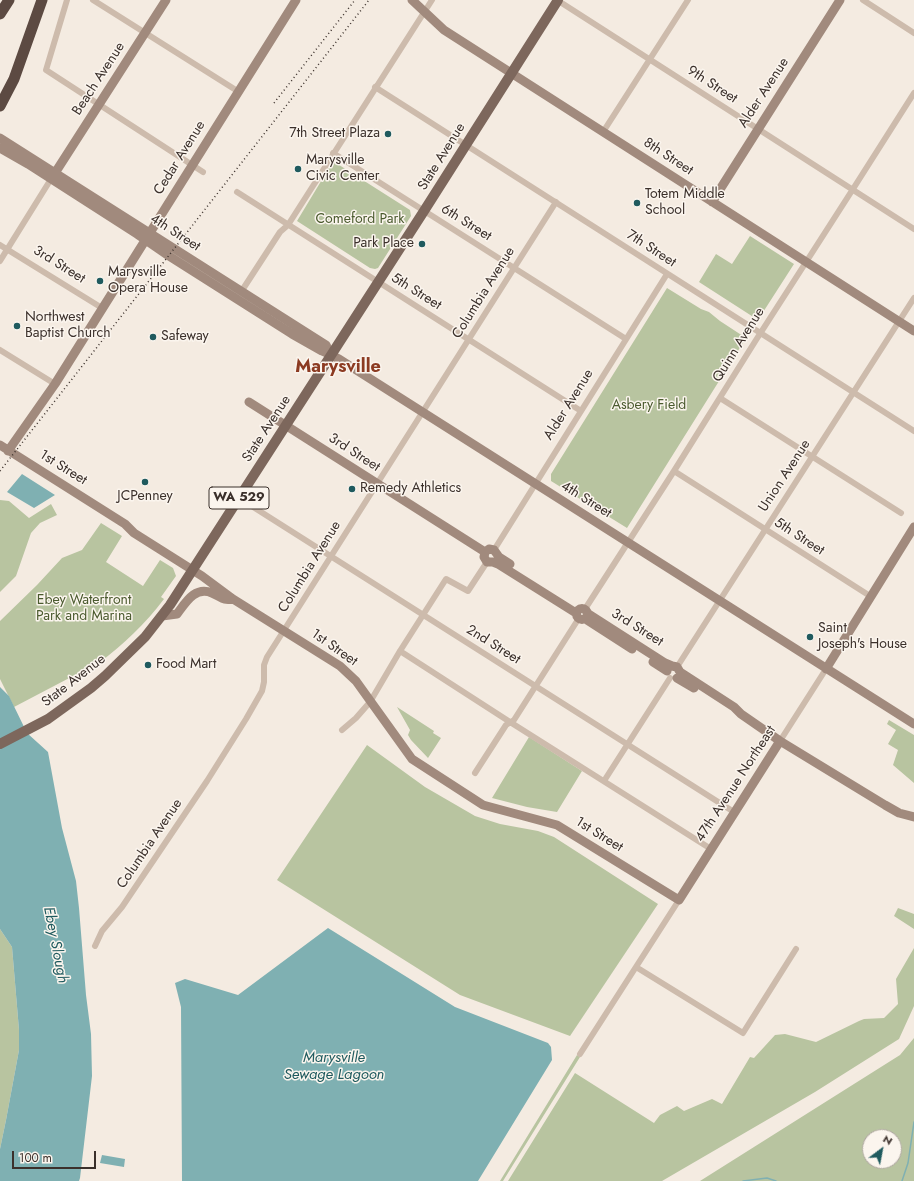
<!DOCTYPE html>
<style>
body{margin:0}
#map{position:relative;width:914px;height:1181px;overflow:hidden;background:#f4ebe1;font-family:Jost,sans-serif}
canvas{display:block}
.north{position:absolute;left:862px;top:1129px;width:40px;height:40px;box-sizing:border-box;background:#fbf5ee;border:1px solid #aea6a0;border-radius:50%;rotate:32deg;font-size:11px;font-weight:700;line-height:16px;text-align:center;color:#3b302b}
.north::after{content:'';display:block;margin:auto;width:14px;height:18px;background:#1f5a5e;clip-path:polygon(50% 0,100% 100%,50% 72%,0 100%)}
.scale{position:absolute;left:12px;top:1151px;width:84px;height:18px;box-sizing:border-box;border:2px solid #3b302b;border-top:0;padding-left:5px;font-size:12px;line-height:14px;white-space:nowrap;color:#3b302b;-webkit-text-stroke:3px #fbf5ee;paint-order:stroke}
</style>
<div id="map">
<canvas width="914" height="1181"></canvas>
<div class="north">N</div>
<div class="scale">100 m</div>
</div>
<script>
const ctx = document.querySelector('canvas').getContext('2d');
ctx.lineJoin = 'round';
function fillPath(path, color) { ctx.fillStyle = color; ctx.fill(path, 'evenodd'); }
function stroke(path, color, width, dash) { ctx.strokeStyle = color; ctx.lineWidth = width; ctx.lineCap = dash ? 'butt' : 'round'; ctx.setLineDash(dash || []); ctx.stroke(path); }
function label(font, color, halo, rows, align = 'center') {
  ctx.font = font + ' Jost,sans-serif'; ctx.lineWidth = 3; ctx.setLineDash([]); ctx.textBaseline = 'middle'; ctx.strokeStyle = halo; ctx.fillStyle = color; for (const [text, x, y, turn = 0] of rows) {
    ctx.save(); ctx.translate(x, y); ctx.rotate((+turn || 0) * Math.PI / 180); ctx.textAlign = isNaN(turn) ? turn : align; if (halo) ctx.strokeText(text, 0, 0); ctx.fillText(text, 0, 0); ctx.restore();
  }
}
const green = new Path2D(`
 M332,163H336L410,210L411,216L378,268L375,269L370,268L297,221Z
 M750,236L794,264L758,320L699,282L716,254L732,264Z
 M667,288L701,309L709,312L720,321L746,338L627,528L551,481V474Z
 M0,500L9,501L29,518L51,504L57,515L40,523L31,533L16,576L0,592Z
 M101,523L122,536L106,562L143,586L160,560L173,568L176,576L161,597L164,599C145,624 124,644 99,663L97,661L75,675L14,707L0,679V621L37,585L62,558L82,550Z
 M397,707L434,731L433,733L441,738L428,758L411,740L408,735L410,730Z
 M889,720L914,735V783L893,765L898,750L888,744L896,730L887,724Z
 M529,737L582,771L557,812L527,807L492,798Z
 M367,745L425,787L475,816L500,824L538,831L554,837L658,904L570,1036L460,995L277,880Z
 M898,908L914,914V929L894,916Z
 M0,929L12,947L19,1030V1050L6,1120L0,1149Z
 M914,948V1006L899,1039L815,1092L662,1181H508L575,1073L654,1123L660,1115L677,1106L684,1111L712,1099L722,1104L750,1057L754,1058L775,1035L785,1034L816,1042L859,1021L864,1019L884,1018L898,1004L896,979Z
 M914,1038V1181H700L900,1055ZM870,1137H894V1161H870Z
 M577,1055L580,1057L503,1181H500Z`);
const water = new Path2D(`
 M22,474L55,495L34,508L7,492Z
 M0,687L9,696L27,733L48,752L62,828L76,881L79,908L86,995L91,1034L92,1076L80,1178L79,1181H0V1149L6,1120L19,1050V1030L12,947L0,929Z
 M328,928L455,1007L548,1043L551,1047L552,1060L478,1181H182L181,1007L175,983L185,979L238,995Z
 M102,1155L125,1159L124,1167L100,1163Z`);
const stream = new Path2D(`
 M743,1181L767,1178L776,1181
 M902,1181L908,1163L914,1122`);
const street = new Path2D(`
 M67,0L46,70L203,172
 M93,0L239,92
 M557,0L914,229
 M863,0L914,33
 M375,87L914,431
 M603,132L688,0
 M333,153L626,339
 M237,192L581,411
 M0,245L102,308
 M0,261L51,179
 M241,292L280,232L288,225L432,0
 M0,350L55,384
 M720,398L901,513
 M674,471L870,596
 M239,498L734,812
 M494,550L667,274
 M585,609L674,471L756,340L853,189L914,93
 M400,651L510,722L711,849
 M677,667L914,298
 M342,730L356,718L370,702L400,651L446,579L468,591L487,562
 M780,741L826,669
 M475,773L506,725L514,720L579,618
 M604,781L670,678
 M95,946L102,931L122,907L207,781L246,719L262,691L264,682V665L267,657L556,202
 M636,967L743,1033L796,949
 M580,1054L679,900`);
const secondary = new Path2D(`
 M412,0L444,30L914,331
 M0,138L326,345L331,355
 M0,148L28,164L137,234L169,256L292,334L322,351L331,355L339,359L914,724
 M55,173L166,0
 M712,202L840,0
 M249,402L485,552
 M0,445L125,524L134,533L202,576L233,599L340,666L356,681L412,759L483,805L557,825L679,900L780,741
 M8,451L55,384L296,0
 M485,552L484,557L487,562H493L498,564L576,613
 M485,552L489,549L494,550L499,557L510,564
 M576.5 614a5.5 5.5 0 1 1 11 0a5.5 5.5 0 1 1-11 0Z
 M587,613L665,663L672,666L677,667L680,672L734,707L741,714L780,741L885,805L899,813L914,817
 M162,616L177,614C186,602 195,586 212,593C222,597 222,601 233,599
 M587,620L632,649
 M653,662L667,671
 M826,669L914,527
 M677,678L694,688`);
const primary = new Path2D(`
 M0,744L48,719L91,688L105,676L145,637L170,605L424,211L558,0`);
const highway = new Path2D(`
 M0,14L9,0
 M0,106L14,79L42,0`);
const rail = new Path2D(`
 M274,103L355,0
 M0,471L369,0`);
const markers = [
 [388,134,4,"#1f5a5e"],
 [298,169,4,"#1f5a5e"],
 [637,203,4,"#1f5a5e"],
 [422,244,4,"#1f5a5e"],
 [100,281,4,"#1f5a5e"],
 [17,326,4,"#1f5a5e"],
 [153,337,4,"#1f5a5e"],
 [145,482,4,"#1f5a5e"],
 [352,489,4,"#1f5a5e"],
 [810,637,4,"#1f5a5e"],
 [148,665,4,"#1f5a5e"]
];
const shields = [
 [239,498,60]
];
const shieldNames = [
 ["WA 529",239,498]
];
const streetNames = [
 ["Beach Avenue",99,79,-57],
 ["9th Street",712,85,33],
 ["Alder Avenue",764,93,-57],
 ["State Avenue",442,157,-58],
 ["8th Street",668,157,33],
 ["Cedar Avenue",180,158,-58],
 ["6th Street",466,223,32],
 ["4th Street",175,233,33],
 ["7th Street",651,249,33],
 ["3rd Street",59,265,32],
 ["5th Street",416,292,32],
 ["Columbia Avenue",484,293,-58],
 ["Quinn Avenue",739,345,-58],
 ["Alder Avenue",569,405,-58],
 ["State Avenue",267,429,-57],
 ["3rd Street",354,453,33],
 ["1st Street",63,468,32],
 ["Union Avenue",785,476,-57],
 ["4th Street",586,500,32],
 ["5th Street",799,537,33],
 ["Columbia Avenue",310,567,-58],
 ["3rd Street",637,628,32],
 ["2nd Street",493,645,32],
 ["1st Street",334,648,35],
 ["State Avenue",74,681,-38],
 ["47th Avenue Northeast",736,784,-57],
 ["1st Street",599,835,32],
 ["Columbia Avenue",150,844,-56]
];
const poiNames = [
 ["7th Street Plaza",380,134,"right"],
 ["Marysville",306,161],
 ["Civic Center",306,177],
 ["Totem Middle",645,195],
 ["School",645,211],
 ["Park Place",414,244,"right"],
 ["Marysville",108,273],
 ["Opera House",108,289],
 ["Northwest",25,318],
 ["Baptist Church",25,334],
 ["Safeway",161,337],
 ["Remedy Athletics",360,489],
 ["JCPenney",145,497,"center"],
 ["Saint",818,629],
 ["Joseph's House",818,645],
 ["Food Mart",156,665]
];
const parkNames = [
 ["Comeford Park",360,220],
 ["Asbery Field",649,406],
 ["Ebey Waterfront",84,601],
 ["Park and Marina",84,617]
];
const waterNames = [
 ["Ebey Slough",55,945,79],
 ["Marysville",334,1058],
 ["Sewage Lagoon",334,1075]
];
const districtNames = [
 ["Marysville",338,368]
];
fillPath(green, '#b8c4a0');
fillPath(water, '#7fb0b2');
stroke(stream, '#7fb0b2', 1.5);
stroke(street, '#cdbbac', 6);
stroke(secondary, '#a18a7d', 9);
stroke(primary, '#7d675c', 10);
stroke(highway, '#5c4a42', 11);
stroke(rail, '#3b302b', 1.5, [1, 3]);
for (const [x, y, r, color] of markers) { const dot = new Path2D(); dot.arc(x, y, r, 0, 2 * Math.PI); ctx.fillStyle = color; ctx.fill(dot); stroke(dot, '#fbf5ee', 1.5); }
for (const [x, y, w] of shields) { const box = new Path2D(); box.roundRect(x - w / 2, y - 11, w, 22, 3); ctx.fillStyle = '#fbf5ee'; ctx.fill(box); stroke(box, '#3b302b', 1); }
label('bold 13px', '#3b302b', null, shieldNames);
label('14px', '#3b302b', '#fbf5ee', streetNames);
label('14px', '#3b302b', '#fbf5ee', poiNames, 'left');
label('14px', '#4a5a2e', '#fbf5ee', parkNames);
label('italic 15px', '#1f5a5e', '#fbf5ee', waterNames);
label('bold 18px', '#8c3b22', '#fbf5ee', districtNames);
</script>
